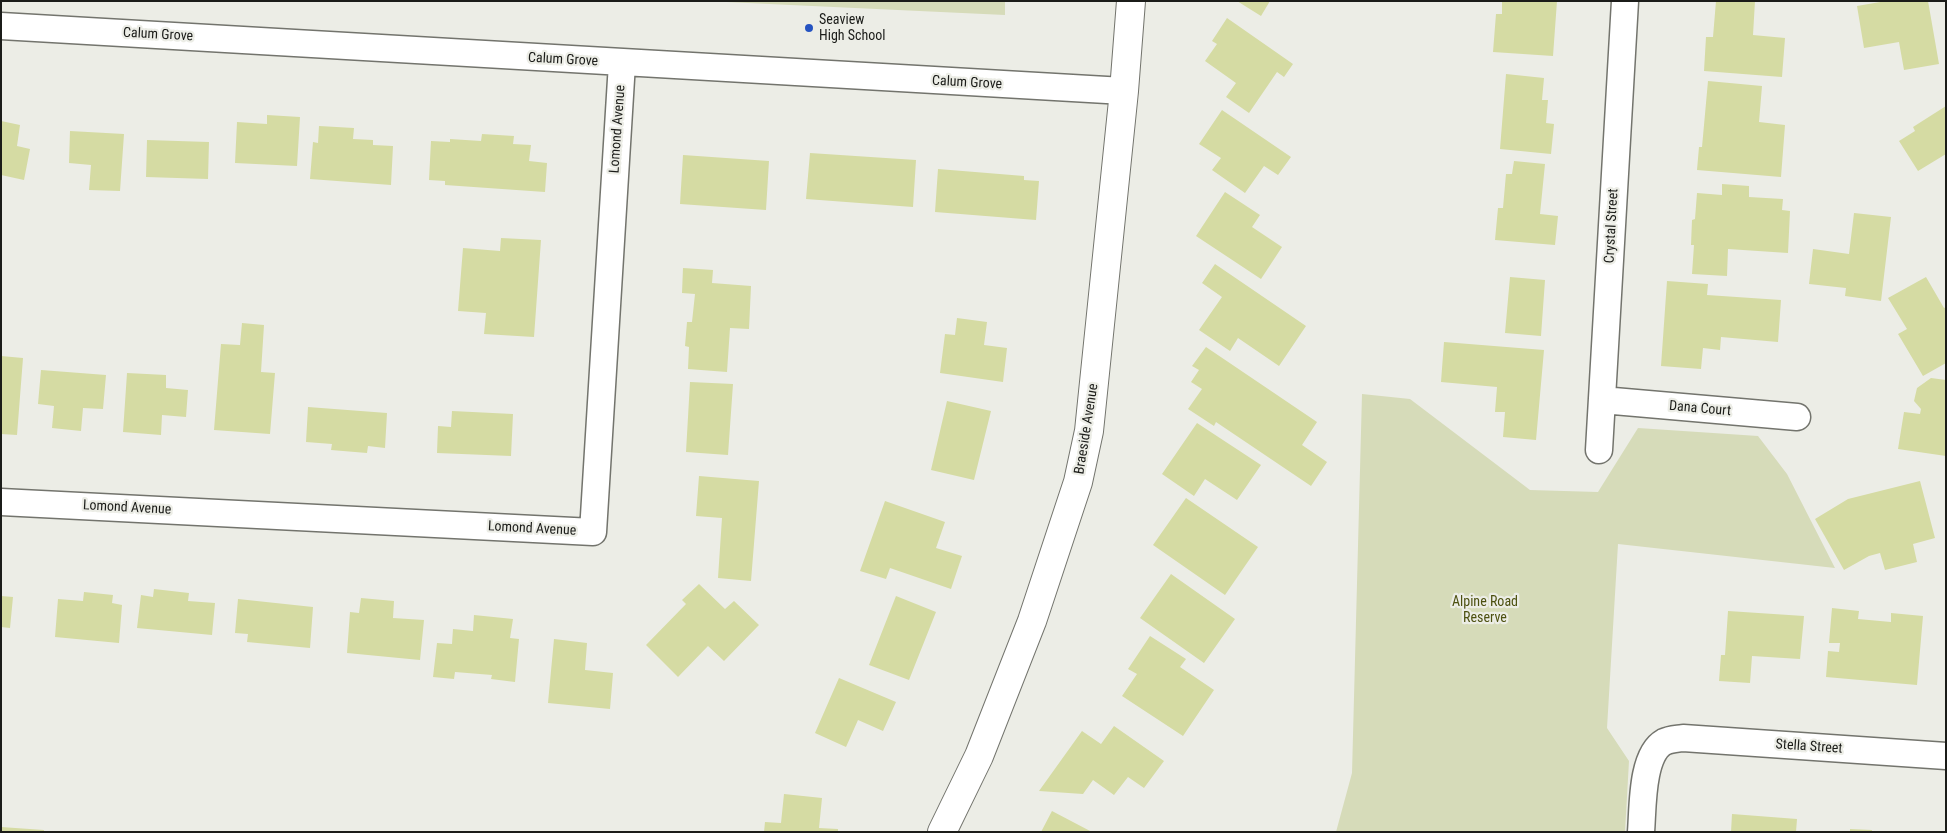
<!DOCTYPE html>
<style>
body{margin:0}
#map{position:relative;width:1947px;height:833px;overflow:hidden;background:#ecede6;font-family:"Roboto Condensed",sans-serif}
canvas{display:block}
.frame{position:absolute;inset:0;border:2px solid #1b1c19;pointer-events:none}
</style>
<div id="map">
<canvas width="1947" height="833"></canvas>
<div class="frame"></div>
</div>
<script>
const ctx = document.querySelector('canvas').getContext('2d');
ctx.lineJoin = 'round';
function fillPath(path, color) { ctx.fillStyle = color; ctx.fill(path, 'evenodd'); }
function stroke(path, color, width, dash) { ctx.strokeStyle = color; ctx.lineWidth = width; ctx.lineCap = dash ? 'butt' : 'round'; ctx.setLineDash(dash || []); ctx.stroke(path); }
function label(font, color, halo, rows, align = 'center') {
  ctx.font = font + ' "Roboto Condensed",sans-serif'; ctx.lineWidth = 4.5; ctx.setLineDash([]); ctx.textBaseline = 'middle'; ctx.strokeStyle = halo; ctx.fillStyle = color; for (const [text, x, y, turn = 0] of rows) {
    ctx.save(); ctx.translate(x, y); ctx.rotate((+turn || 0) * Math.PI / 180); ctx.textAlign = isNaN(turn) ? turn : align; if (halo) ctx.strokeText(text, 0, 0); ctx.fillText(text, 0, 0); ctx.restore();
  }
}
const green = new Path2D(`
 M705,1H1005V15Z
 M1362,394L1410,399L1530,490L1598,492L1638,428L1758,436L1787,474L1835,568L1618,544L1607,728L1629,761L1625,832H1336L1352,773Z`);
const building = new Path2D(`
 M1237,1H1270L1261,16Z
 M1502,1H1557L1553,56L1493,52L1496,14H1502Z
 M1716,1H1755L1753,35L1785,38L1782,77L1704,71L1706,37H1713Z
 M1886,1H1928L1939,64L1904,70L1899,42L1864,48L1857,6Z
 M1227,18L1293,64L1284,77L1277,72L1249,113L1226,97L1236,83L1205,61L1217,44L1212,41Z
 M1506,74L1544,78L1542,100H1548L1546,123L1554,124L1551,154L1500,149Z
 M1708,81L1762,86L1759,122L1785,125L1781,177L1697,170L1699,147H1702Z
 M1946,106V154L1918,171L1899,141L1915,131L1913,127Z
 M1222,110L1291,157L1278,175L1264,166L1245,193L1212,170L1221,158L1199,144Z
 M267,115L300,117L297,166L235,163L237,122L267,124Z
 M1,121L20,125L17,146L30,149L24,180L1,175Z
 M319,126L354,128L353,139L373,140V145L393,146L391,185L310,179L313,142L318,143Z
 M70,131L124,134L120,191L89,190L91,165L69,163Z
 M482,134L514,136L513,144L531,145L529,161L547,163L545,192L445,185V181L429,180L431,141L450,142V139L481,141Z
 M147,140L209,142L208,179L146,177Z
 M810,153L916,160L913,207L806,199Z
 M683,155L769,161L766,210L680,204Z
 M1514,161L1545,164L1540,214L1558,216L1555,245L1495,240L1498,208H1503L1506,174H1512Z
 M938,169L1024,176V180L1039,181L1036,220L935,212Z
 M1722,184L1749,186V197L1783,199L1782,210L1790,211L1788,253L1728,249L1727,276L1692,274L1694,245H1691L1692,220L1695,219L1697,193L1722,195Z
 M1225,192L1260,215L1252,227L1282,247L1261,279L1196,236Z
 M1854,213L1891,217L1881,301L1845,296L1846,288L1809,284L1813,249L1849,254Z
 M501,238L541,240L534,337L484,334L486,313L458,311L463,248L500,251Z
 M1215,264L1306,326L1279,366L1238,338L1230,351L1199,330L1222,297L1202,283Z
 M683,268L713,270L712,283L751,286L749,329L730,328L727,372L688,369L689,347L685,346L687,322H692L695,294L682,293Z
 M1510,277L1545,280L1541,336L1505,333Z
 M1926,277L1944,308L1946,307V363L1923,376L1898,334L1907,329L1888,298Z
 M1667,281L1708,284L1707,295L1781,300L1778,342L1721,337L1720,350L1703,348L1701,369L1661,366Z
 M957,318L987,322L984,345L1007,348L1003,382L940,373L945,334L955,335Z
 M242,323L264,325L261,372L275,373L270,434L214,430L221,344L240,345Z
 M1444,342L1544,350L1536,440L1503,437L1505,412H1495L1497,387L1441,382Z
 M1206,347L1317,422L1302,445L1327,462L1311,486L1216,422L1214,426L1188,409L1202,389L1191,382L1199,370L1192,366Z
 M1,356L23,358L17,435L1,434Z
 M41,370L106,375L103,409L83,408L81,431L52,428L54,406L38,404Z
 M127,373L166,375V388L188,390L186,417L162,415L161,435L123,432Z
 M1931,378L1946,380V456L1898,449L1904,412L1920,414L1921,409L1914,401L1917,388Z
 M690,382L733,384L728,455L686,452Z
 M947,401L991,411L974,480L931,470Z
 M308,407L387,413L385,448L368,446L367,453L331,450L332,444L306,442Z
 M452,411L513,414L511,456L437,453L438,426L451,427Z
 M1197,423L1261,465L1237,500L1205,479L1194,496L1162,474Z
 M699,476L759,481L751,581L718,578L722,518L696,516Z
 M1920,481L1935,538L1913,544L1917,562L1885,570L1880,553L1869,556L1844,570L1815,519L1848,499Z
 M1186,498L1258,547L1225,595L1153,545Z
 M885,501L945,522L936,548L962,556L951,589L890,568L886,579L860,571Z
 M1171,574L1235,619L1204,663L1140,618Z
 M699,584L725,609L734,601L759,625L724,661L708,646L678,677L646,645L686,604L682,600Z
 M154,589L189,593L188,601L215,603L212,635L137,628L141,595L153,597Z
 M84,592L113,595L112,603L122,605L119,643L55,637L58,599L83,601Z
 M1,596L13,597L10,628L1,627Z
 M896,596L936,612L909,680L869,665Z
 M361,598L394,601L393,618L424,620L420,660L347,653L350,612L359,613Z
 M238,599L313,607L310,648L247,642L248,634L235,633Z
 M1832,608L1859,611L1858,619L1891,622V613L1923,616L1917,685L1826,677L1828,651L1839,652L1840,643H1829Z
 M1728,611L1804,616L1800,659L1752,656L1750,683L1719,681L1721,655H1725Z
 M474,615L513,619L510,638L519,639L515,682L491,679L492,675L455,672L454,679L433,677L437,643L452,644L453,629L473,631Z
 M1150,636L1186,659L1180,667L1214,690L1183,736L1122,696L1137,674L1128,669Z
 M554,639L587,643L585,670L613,673L610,709L548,703Z
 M839,678L896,702L883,731L858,720L846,747L815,733Z
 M1114,726L1164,761L1144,788L1128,777L1114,795L1093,780L1083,794L1039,791L1082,731L1101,744Z
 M784,794L822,798L819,828L838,829V832H764L765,822L781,823Z
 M1052,811L1092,832H1041Z
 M1732,814L1797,819L1796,832H1731Z
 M1,827L44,830V832H1Z
 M1850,829L1872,830V832H1850Z`);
const minor = new Path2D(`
 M1,26L1124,91
 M1602,400L1797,417
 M1599,450L1625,1
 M1,502L593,532L622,63
 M1641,832C1643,809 1641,755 1664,742C1670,739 1677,739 1683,738L1946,756`);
const tertiary = new Path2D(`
 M942,832L979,756L1032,621L1078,482L1089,431L1124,91L1131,1`);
const markers = [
 [809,28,5,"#2553c1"]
];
const poiNames = [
 ["Seaview",819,20],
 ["High School",819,36]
];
const streetNames = [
 ["Calum Grove",158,35,3],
 ["Calum Grove",563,60,3],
 ["Calum Grove",967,83,3],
 ["Lomond Avenue",618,129,-86],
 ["Crystal Street",1612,226,-87],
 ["Dana Court",1700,409,5],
 ["Braeside Avenue",1087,429,-81],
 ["Lomond Avenue",127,508,3],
 ["Lomond Avenue",532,529,3],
 ["Stella Street",1809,747,4]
];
const parkNames = [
 ["Alpine Road",1485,602],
 ["Reserve",1485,618]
];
fillPath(green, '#d6dbb9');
fillPath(building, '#d5dba3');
stroke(minor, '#73746d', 29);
stroke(tertiary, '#73746d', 30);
stroke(minor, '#fff', 26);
stroke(tertiary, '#fff', 28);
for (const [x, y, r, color] of markers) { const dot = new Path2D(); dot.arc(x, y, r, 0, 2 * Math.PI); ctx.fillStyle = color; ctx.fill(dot); stroke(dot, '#ecede6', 2); }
label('14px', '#1b1c19', '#ecede6', poiNames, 'left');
label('14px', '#1b1c19', '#ecede6', streetNames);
label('14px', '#4d5111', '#ecede6', parkNames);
</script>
